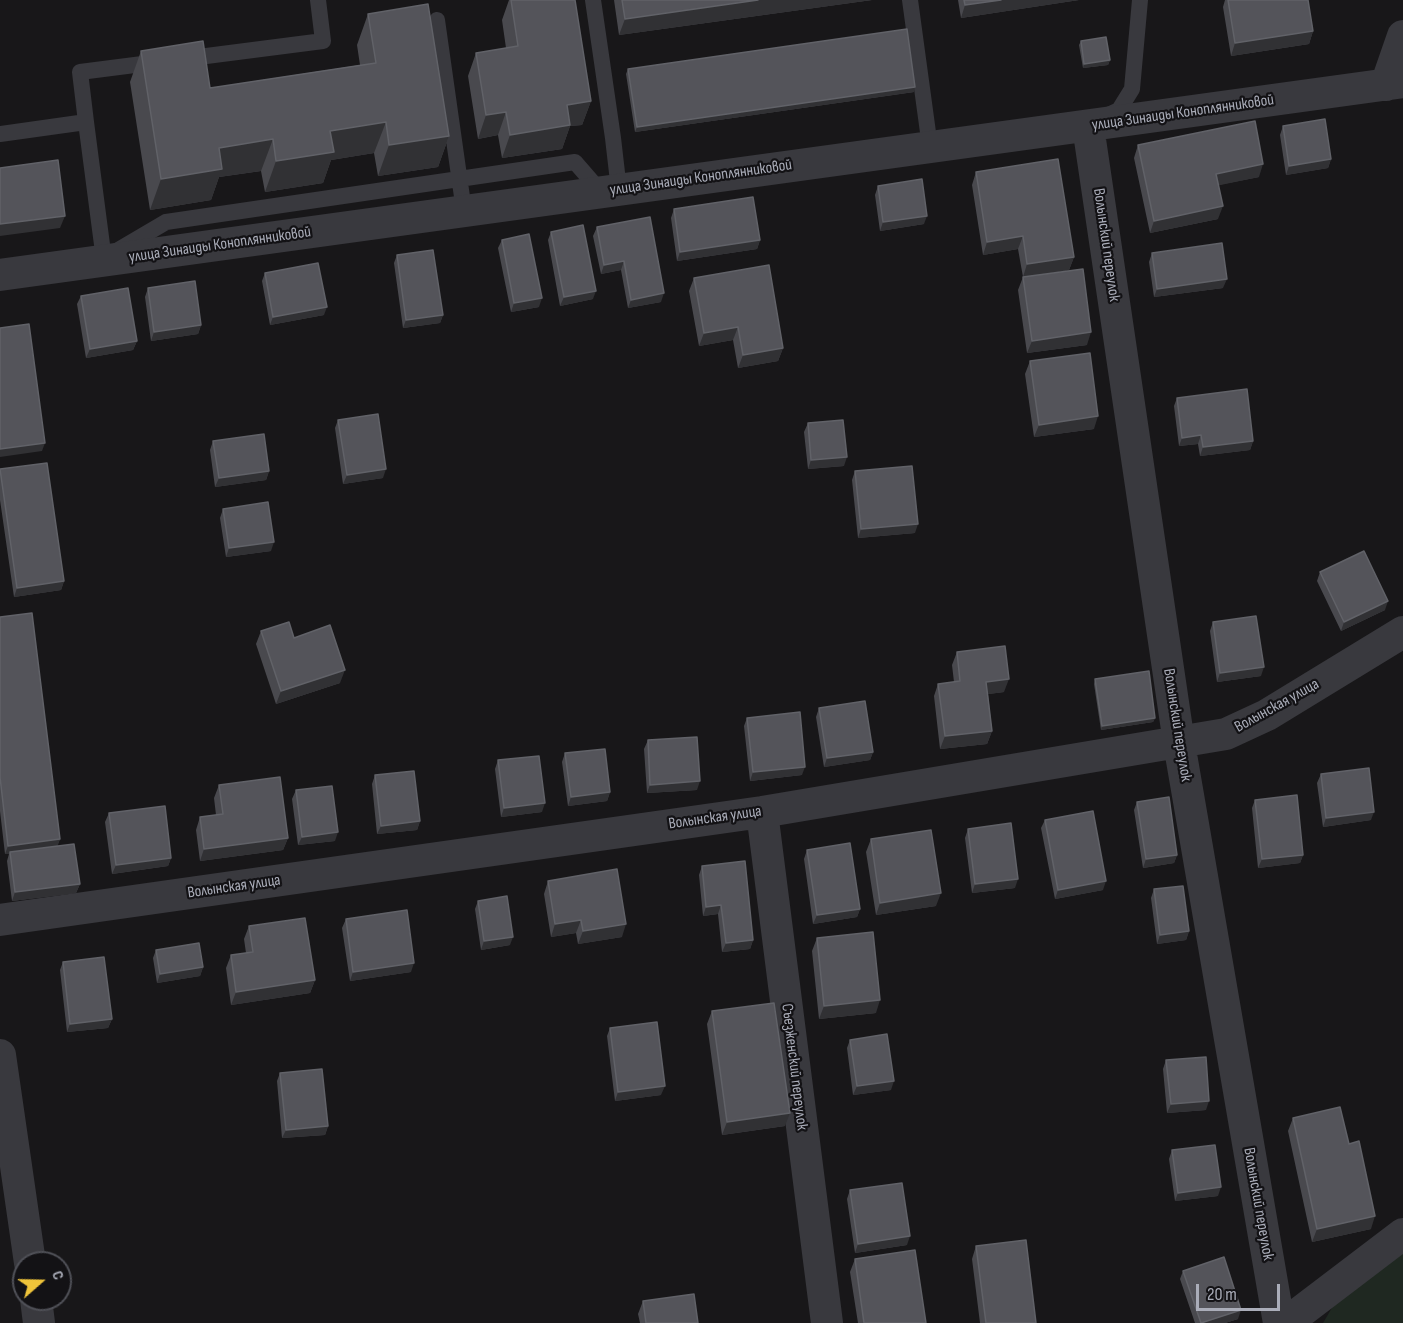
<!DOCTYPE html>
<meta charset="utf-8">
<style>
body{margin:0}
#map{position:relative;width:1403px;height:1323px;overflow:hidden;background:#181719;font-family:"Sofia Sans Condensed",sans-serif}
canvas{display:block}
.north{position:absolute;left:12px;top:1251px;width:60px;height:60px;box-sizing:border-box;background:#131215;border:2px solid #4f5057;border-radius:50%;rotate:70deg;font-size:16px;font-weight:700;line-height:24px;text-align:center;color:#aaadb9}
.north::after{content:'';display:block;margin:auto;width:21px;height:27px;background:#efc43a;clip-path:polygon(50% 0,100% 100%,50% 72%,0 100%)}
.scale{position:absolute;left:1196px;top:1284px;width:84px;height:27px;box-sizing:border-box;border:3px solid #aaadb9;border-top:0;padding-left:8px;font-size:18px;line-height:21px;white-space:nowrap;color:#aaadb9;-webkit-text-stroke:4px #131215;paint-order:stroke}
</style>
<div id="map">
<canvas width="1403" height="1323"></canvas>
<div class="north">С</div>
<div class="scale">20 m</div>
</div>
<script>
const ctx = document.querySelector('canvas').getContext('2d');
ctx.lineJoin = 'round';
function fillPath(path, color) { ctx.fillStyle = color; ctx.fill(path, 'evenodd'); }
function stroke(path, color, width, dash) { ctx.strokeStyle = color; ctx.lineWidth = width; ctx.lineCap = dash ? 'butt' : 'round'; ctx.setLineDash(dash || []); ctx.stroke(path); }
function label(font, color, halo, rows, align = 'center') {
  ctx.font = font + ' "Sofia Sans Condensed",sans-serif'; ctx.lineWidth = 4.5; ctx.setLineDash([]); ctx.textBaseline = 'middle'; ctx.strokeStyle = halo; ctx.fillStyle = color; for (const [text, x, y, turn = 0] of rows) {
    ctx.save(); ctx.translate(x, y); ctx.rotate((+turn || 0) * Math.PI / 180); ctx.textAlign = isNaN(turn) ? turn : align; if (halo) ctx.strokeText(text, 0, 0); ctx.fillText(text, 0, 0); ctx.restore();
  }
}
const green = new Path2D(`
 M1403,1247V1323H1323L1336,1301Z`);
const service = new Path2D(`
 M593,0L613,138L619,190
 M910,0L930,147
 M437,20L464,211
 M183,59L323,41L318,0
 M1106,116L1119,110L1132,89L1140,0
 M86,122L80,72L158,62
 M0,134L86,122L104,260
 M115,252L166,222L575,162L601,192`);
const minor = new Path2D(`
 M1386,85L1403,36
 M1088,126L1179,743L1279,1323
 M0,275L1403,82
 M762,812L827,1323
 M0,920L762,812L1226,734L1267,715L1403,632
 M0,1055L30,1263
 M36,1299L39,1323
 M1286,1323L1403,1234`);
const wall = new Path2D(`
 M509,0H575L591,101L582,125L570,126L562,149L502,158L498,135L478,139L468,76L476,53L506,48L502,20Z
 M614,0H872L619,35Z
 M958,0H1079L961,18Z
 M1225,0H1308L1313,31L1309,44L1231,56L1223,7Z
 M368,14L449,136L438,167L378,176L374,153L331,160L323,183L265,192L261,171L219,177L211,200L150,210L130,82L141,51L210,88L360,65L357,45Z
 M1081,41L1110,60L1108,65L1083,68L1079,45Z
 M628,69L914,92L635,132L626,74Z
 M1283,126L1331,159L1328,168L1286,175L1280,135Z
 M1138,145L1259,177L1218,185V219L1150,233L1134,158Z
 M976,172L1074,257L1069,270L1023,277L1018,249L983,255L972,185Z
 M878,186L924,224L880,231L875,195Z
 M674,209L760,240L757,249L677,261L671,218Z
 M597,227L661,302L628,308L621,270L601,274L593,236Z
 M551,232L593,299L560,306L548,240Z
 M502,240L539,307L511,312L498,248Z
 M1152,253L1223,288L1154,297L1149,262Z
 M397,255L443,315L440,323L403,328L394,263Z
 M265,273L324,315L270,325L262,281Z
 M1023,277L1087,345L1027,353L1018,290Z
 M694,278L783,348L778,361L738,368L733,340L699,346L689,291Z
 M148,288L201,325L198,334L151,341L145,297Z
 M81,296L137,341L133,350L86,358L77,304Z
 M1030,361L1094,429L1034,437L1025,374Z
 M1177,398L1253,441L1250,450L1200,456L1198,444L1179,446L1174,406Z
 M338,420L383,478L343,484L335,428Z
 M808,423L844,466L808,469L804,432Z
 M213,441L269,471L266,480L215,487L210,450Z
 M0,470L64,581L61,590L14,597L0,500Z
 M855,471L915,533L858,538L852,480Z
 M223,509L271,551L226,557L220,518Z
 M1320,572L1385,610L1341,631L1317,581Z
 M0,617L60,839L57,846L80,884L76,893L12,901L7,861L9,854H5L0,811Z
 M1213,622L1261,676L1217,682L1210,631Z
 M261,631L294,638L340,683L276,704L256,644Z
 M957,652L1004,692L988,694L992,731L987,744L940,749L934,696L938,684L954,682L952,665Z
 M1095,679L1155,718L1153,722L1101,730L1094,684Z
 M819,708L873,752L870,760L824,767L816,717Z
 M747,718L802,775L750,781L744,726Z
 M648,740L697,790L647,793L644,749Z
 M565,753L610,792L607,801L568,806L562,762Z
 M498,760L542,812L501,817L495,769Z
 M1321,774L1371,820L1323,827L1317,783Z
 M375,775L420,821L417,830L377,834L372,784Z
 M219,785L288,838L283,850L200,861L196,830L200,817L216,815L214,798Z
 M296,790L335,841L298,845L292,799Z
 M1255,800L1303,855L1300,863L1258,868L1252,808Z
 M1137,802L1177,855L1174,863L1143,868L1134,810Z
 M109,813L171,858L168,866L112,874L105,822Z
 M1045,820L1103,890L1055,899L1041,828Z
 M968,829L1015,888L972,893L965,838Z
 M871,839L936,906L876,915L866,852Z
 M807,850L860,909L857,917L813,924L804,859Z
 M702,866L753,940L750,949L722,952L718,914L703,916L699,875Z
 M548,881L622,937L578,944L576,933L551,937L544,894Z
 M1154,889L1189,931L1186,940L1157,944L1151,898Z
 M478,901L510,945L481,950L475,909Z
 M346,919L411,972L350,981L342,928Z
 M249,926L315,980L310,993L231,1005L226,968L231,955L246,953L244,939Z
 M817,938L876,1013L819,1019L812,951Z
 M156,950L203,967L200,976L157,983L153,958Z
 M63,962L112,1019L108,1028L67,1032L60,970Z
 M712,1011L785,1126L722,1135L707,1024Z
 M610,1028L661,1095L615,1101L607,1036Z
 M850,1040L891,1090L853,1095L847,1048Z
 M1166,1060L1206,1110L1167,1113L1163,1069Z
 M280,1073L328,1126L325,1135L282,1138L277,1081Z
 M1293,1118L1371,1229L1312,1242L1288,1131Z
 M1172,1150L1218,1196L1175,1201L1169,1159Z
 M850,1190L907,1245L855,1253L847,1199Z
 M976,1246L1036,1323H980L972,1259Z
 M855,1259L926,1323H858L850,1272Z
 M1183,1271L1238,1319L1225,1323H1195L1180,1279Z
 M643,1301L698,1323H640L638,1314Z`);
const shadedWall = new Path2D(`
 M758,0H872L619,35L625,19Z
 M1001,0H1079L961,18L965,5Z
 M1313,31L1309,44L1231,56L1235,43Z
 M1110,60L1108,65L1083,68L1084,64Z
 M915,87L914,92L635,132L637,127Z
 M591,101L582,125L570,126L562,149L502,158L510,135L567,105Z
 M506,112L498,135L478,139L486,115Z
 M386,122L374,153L331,160L323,183L265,192L276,161L330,131Z
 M449,136L438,167L378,176L389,145Z
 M273,139L261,171L219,177L211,200L150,210L161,179L219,148Z
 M1331,159L1328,168L1286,175L1289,166Z
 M1263,164L1259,177L1211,187L1216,174Z
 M1223,206L1218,219L1150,233L1154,221Z
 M65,216L60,228L0,236V224Z
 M927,216L924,224L880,231L883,222Z
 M1023,236L1018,249L983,255L987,242Z
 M760,240L757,249L677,261L680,252Z
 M1074,257L1069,270L1023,277L1027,264Z
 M624,261L621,270L601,274L604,265Z
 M1227,279L1223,288L1154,297L1157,289Z
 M596,291L593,299L560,306L564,297Z
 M664,293L661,302L628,308L631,300Z
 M542,298L539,307L511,312L514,303Z
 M327,307L324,315L270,325L273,317Z
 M443,315L440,323L403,328L406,320Z
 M201,325L198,334L151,341L154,332Z
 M738,327L733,340L699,346L704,333Z
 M1091,332L1087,345L1027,353L1032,341Z
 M137,341L133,350L86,358L90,349Z
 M783,348L778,361L738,368L743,355Z
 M1098,416L1094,429L1034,437L1039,425Z
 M1201,435L1198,444L1179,446L1182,438Z
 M1253,441L1250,450L1200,456L1203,447Z
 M45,443L42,451L0,457V449Z
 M847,457L844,466L808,469L811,460Z
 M386,469L383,478L343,484L347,475Z
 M269,471L266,480L215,487L219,478Z
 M918,524L915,533L858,538L861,529Z
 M274,542L271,551L226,557L229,548Z
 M64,581L61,590L14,597L17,588Z
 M1388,601L1385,610L1341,631L1344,622Z
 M1264,667L1261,676L1217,682L1220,673Z
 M345,670L340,683L276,704L281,691Z
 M1009,679L1004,692L982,695L986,682Z
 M1155,718L1153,722L1101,730L1102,726Z
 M992,731L987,744L940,749L945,736Z
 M873,752L870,760L824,767L827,758Z
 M805,767L802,775L750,781L753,772Z
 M700,781L697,790L647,793L650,785Z
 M610,792L607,801L568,806L571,797Z
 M545,803L542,812L501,817L504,808Z
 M1374,812L1371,820L1323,827L1326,818Z
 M420,821L417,830L377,834L381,826Z
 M338,832L335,841L298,845L302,837Z
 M288,838L283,850L200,861L204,849Z
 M60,839L57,848L10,852L9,854H5L8,846Z
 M1177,855L1174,863L1143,868L1146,859Z
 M1303,855L1300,863L1258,868L1262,859Z
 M171,858L168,866L112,874L116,865Z
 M1018,879L1015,888L972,893L975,884Z
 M1106,881L1103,890L1055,899L1058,890Z
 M80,884L76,893L12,901L15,892Z
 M941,893L936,906L876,915L880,903Z
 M721,905L718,914L703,916L706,907Z
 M860,909L857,917L813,924L817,915Z
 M581,920L576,933L551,937L555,924Z
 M626,924L622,937L578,944L583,931Z
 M1189,931L1186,940L1157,944L1160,935Z
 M513,937L510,945L481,950L484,941Z
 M753,940L750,949L722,952L726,943Z
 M414,963L411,972L350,981L353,972Z
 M203,967L200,976L157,983L160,974Z
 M315,980L310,993L231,1005L236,992Z
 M880,1000L876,1013L819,1019L824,1006Z
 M112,1019L108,1028L67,1032L70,1024Z
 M894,1081L891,1090L853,1095L857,1086Z
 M665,1086L661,1095L615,1101L618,1092Z
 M1209,1101L1206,1110L1167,1113L1171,1104Z
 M790,1113L785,1126L722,1135L727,1122Z
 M328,1126L325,1135L282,1138L286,1130Z
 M1221,1187L1218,1196L1175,1201L1178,1193Z
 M1375,1216L1371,1229L1312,1242L1317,1229Z
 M910,1236L907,1245L855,1253L858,1244Z
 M1241,1310L1238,1319L1225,1323H1202Z`);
const building = new Path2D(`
 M511,0H575L591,101L567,105L570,125L510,135L506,112L486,115L476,53L518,46Z
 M622,0H758L625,19Z
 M964,0H1001L965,5Z
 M1228,0H1308L1313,31L1235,43Z
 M428,4L449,136L389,145L386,122L330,131L334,152L276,161L273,139L219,148L222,169L161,179L141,51L203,41L210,88L376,63L368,14Z
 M907,29L915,87L637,127L628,69Z
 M1106,37L1110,60L1084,64L1081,41Z
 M1325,119L1331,159L1289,166L1283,126Z
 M1255,121L1263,164L1216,174L1223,206L1154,221L1138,145Z
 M1058,159L1074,257L1027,264L1023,236L987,242L976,172Z
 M58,160L65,216L0,224V168Z
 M922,179L927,216L883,222L878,186Z
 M753,197L760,240L680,252L674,209Z
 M650,217L664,293L631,300L624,261L604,265L597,227Z
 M583,225L596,291L564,297L551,232Z
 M529,234L542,298L514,303L502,240Z
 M1222,243L1227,279L1157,289L1152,253Z
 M433,250L443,315L406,320L397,255Z
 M318,263L327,307L273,317L265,273Z
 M769,265L783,348L743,355L738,327L704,333L694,278Z
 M1083,269L1091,332L1032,341L1023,277Z
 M195,281L201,325L154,332L148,288Z
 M128,288L137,341L90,349L81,296Z
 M29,324L45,443L0,449V328Z
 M1090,353L1098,416L1039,425L1030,361Z
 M1247,389L1253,441L1203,447L1201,435L1182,438L1177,398Z
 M378,414L386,469L347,475L338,420Z
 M843,420L847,457L811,460L808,423Z
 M264,434L269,471L219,478L213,441Z
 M47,463L64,581L17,588L0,469Z
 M912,466L918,524L861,529L855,471Z
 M268,502L274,542L229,548L223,509Z
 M1364,551L1388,601L1344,622L1320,572Z
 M32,613L60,839L8,846L0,777V617Z
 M1256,616L1264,667L1220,673L1213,622Z
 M289,622L294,638L330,625L345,670L281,691L261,631Z
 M1005,646L1009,679L986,682L992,731L945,736L938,684L960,681L957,652Z
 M1149,671L1155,718L1102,726L1095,679Z
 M865,701L873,752L827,758L819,708Z
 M800,712L805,767L753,772L747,718Z
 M697,737L700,781L650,785L648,740Z
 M605,749L610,792L571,797L565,753Z
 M539,756L545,803L504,808L498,760Z
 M1369,768L1374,812L1326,818L1321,774Z
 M414,771L420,821L381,826L375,775Z
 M280,777L288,838L204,849L200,817L223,814L219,785Z
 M332,786L338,832L302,837L296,790Z
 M1297,795L1303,855L1262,859L1255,800Z
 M1169,797L1177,855L1146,859L1137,802Z
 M165,806L171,858L116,865L109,813Z
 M1093,811L1106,881L1058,890L1045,820Z
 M1011,823L1018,879L975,884L968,829Z
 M931,830L941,893L880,903L871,839Z
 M850,843L860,909L817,915L807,850Z
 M74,844L80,884L15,892L10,852Z
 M745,861L753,940L726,943L721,905L706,907L702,866Z
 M617,869L626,924L583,931L581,920L555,924L548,881Z
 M1183,886L1189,931L1160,935L1154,889Z
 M507,896L513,937L484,941L478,901Z
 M407,910L414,963L353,972L346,919Z
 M305,918L315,980L236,992L231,955L253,952L249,926Z
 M873,932L880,1000L824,1006L817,938Z
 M199,943L203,967L160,974L156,950Z
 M104,957L112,1019L70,1024L63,962Z
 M774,1003L790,1113L727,1122L712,1011Z
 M657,1022L665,1086L618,1092L610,1028Z
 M887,1034L894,1081L857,1086L850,1040Z
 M1206,1057L1209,1101L1171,1104L1166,1060Z
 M322,1069L328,1126L286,1130L280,1073Z
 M1340,1107L1349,1144L1359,1141L1375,1216L1317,1229L1293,1118Z
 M1215,1145L1221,1187L1178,1193L1172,1150Z
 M902,1183L910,1236L858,1244L850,1190Z
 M1026,1240L1036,1323H986L976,1246Z
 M915,1250L926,1323H864L855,1259Z
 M1224,1257L1241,1310L1201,1323L1183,1271Z
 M694,1294L698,1323H646L643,1301Z`);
const streetNames = [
 ["улица Зинаиды Коноплянниковой",1183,113,-8],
 ["улица Зинаиды Коноплянниковой",701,178,-8],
 ["улица Зинаиды Коноплянниковой",220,245,-8],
 ["Волынский переулок",1106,245,82],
 ["Волынская улица",1277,706,-29],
 ["Волынский переулок",1177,725,81],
 ["Волынская улица",715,818,-8],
 ["Волынская улица",234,887,-8],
 ["Съезженский переулок",794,1067,83],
 ["Волынский переулок",1258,1204,80]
];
fillPath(green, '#1f2821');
stroke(service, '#39393e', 16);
stroke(minor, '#39393e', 32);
fillPath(wall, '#49494e');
fillPath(shadedWall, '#313134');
fillPath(building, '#54545a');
stroke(building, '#616268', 1.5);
label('16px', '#aaadb9', '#131215', streetNames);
</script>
